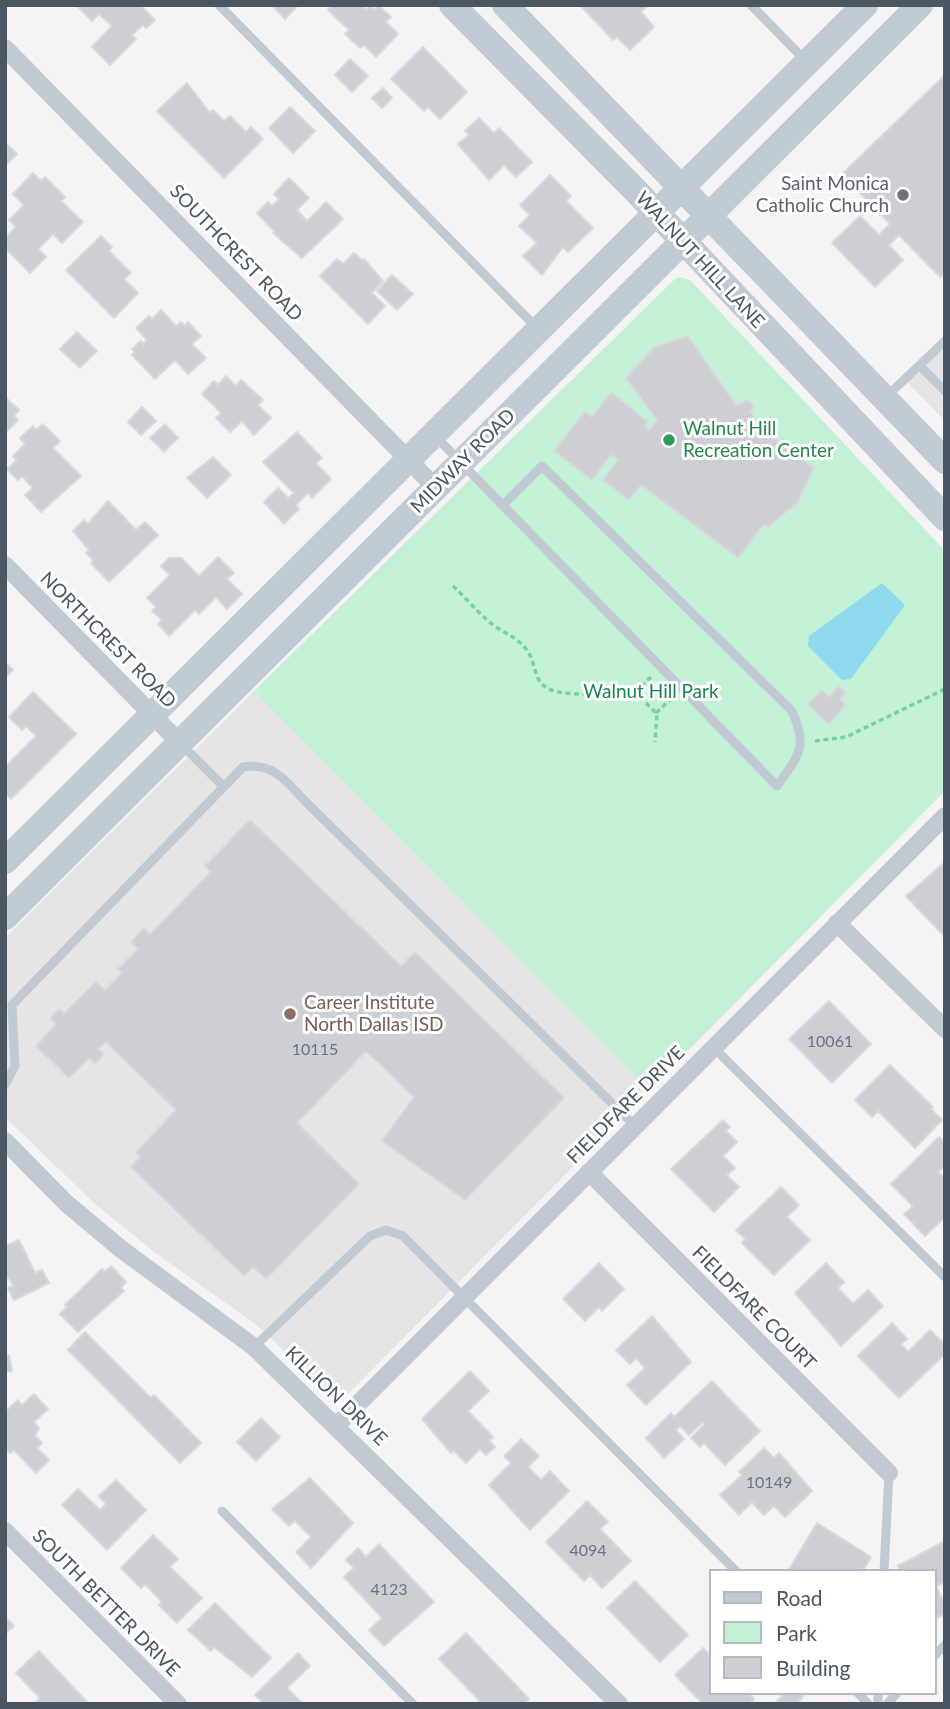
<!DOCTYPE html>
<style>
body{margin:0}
#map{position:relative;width:950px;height:1709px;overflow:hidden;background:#f5f3f3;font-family:Lato,sans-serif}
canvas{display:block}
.frame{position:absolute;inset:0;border:7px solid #4a5661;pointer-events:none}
.legend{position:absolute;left:709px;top:1569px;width:228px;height:126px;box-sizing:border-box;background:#fff;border:2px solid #b7bbc0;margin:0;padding:9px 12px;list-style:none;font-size:21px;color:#4a5661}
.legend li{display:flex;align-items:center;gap:14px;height:35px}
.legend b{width:35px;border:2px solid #b7bbc0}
</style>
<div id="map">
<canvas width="950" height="1709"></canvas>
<div class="frame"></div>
<ul class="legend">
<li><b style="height:9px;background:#c1cbd6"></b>Road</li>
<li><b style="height:19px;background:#c3f1d5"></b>Park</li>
<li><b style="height:19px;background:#cdcfd5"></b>Building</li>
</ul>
</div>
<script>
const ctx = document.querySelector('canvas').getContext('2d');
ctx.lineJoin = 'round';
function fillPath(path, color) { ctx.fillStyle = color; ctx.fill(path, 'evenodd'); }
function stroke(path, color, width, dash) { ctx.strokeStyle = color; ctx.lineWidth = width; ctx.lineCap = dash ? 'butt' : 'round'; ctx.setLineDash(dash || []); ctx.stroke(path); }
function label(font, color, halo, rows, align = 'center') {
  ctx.font = font + ' Lato,sans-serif'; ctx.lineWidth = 6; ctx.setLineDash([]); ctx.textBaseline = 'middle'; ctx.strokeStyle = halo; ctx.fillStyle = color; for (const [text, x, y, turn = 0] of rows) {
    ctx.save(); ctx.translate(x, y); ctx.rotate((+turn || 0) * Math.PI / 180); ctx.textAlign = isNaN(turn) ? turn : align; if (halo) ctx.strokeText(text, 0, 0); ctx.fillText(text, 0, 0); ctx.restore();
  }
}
const education = new Path2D(`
 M945,340V421L905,380Z
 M254,691L649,1090L346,1396L326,1389L254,1323L154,1252L93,1202L5,1117V938Z`);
const green = new Path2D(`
 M681,277L691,281L945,551V791L649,1090L254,691L676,278Z`);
const water = new Path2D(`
 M882,583L905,605L851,679L842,680L808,646L809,636Z`);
const building = new Path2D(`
 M76,5H140L155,20L146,28L143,25L132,35L136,39L110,65L92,47L112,26L99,14L92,21Z
 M272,5H298L285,19Z
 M332,5H361L366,10L370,6L374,10L379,6L391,17L386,22L398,34L376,57L364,45L360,48L345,34L349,30L328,10Z
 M580,5H648L641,12L654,27L630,50L617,37L613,40Z
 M423,47L467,92L440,119L428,107L424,111L391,79Z
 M350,59L368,76L352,92L335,75Z
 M944,76L945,273L940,277L899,235L889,245L903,260L875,287L832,243L860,216L879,235L890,224L842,174Z
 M187,83L210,113L213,110L224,121L230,116L246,132L251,127L263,139L224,178L157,111Z
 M383,88L392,98L382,108L372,98Z
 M290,107L315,131L293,153L269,128Z
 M479,118L494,133L499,128L532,162L516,177L504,165L489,180L458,144L469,135L465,131Z
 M5,143L17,154L5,166Z
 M33,173L41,181L45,177L65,197L61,201L83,222L62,243L53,234L38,249L46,257L30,273L5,248V238L16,227L9,220L24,205L13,194Z
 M550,175L571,196L566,201L593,228L568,252L563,247L542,275L523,256L537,243L519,226L530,215L520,205Z
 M289,178L309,198L297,210L307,221L326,202L343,219L302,258L273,233L275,232L257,213L268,202L272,206L279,199L274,194Z
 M101,236L112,247L109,251L131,273L124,279L138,293L114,318L66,270Z
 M354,253L363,261L364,259L383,281L372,293L385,306L368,324L320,276L337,259L343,264Z
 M392,275L413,294L397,310L377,291Z
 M161,310L176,326L181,322L185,326L188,322L201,336L192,344L206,358L188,374L175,360L155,379L132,355L135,352L132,349L141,341L143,344L147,340L136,328L149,316L152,319Z
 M77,332L97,351L80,368L60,349Z
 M688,336L736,405L748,400L754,407L750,411L754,415L749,420L814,468L798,502L768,527L764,524L738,558L641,485L629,500L603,480L618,460L611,455L592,480L554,451L585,411L592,417L611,392L648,422L645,426L649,430L657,420L626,378L654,347Z
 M226,376L236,386L241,380L263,400L258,405L271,418L254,435L242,421L230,432L216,418L221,413L202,394L214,381L218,385Z
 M5,397L19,410L14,416L18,420L5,433Z
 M142,407L156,421L141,435L128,422Z
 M43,424L60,441L53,448L81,476L41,512L25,495L33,488L22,476L18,480L7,469L17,460L13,456L25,444L20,438L33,426L36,430Z
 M165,424L178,438L164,452L150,438Z
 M297,432L322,458L316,463L331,479L312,498L308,493L296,505L299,509L284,524L264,502L278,488L288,498L294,493L263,462Z
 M213,457L231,475L207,498L187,478Z
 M108,501L136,530L145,522L158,535L109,582L91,563L94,561L86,553L89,550L73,531L84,520L88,524Z
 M218,557L234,573L227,579L242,594L227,609L216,597L199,614L195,610L169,636L158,624L162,620L152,611L156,607L147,598L170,575L161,566L169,558H181L199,576Z
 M5,662L13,670L5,678Z
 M839,686L846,693L840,699L846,704L829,725L808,704L822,690L829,697Z
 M33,692L76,734L11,799L5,793V767L36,736L26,726L22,730L9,717Z
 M250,820L401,966L415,952L564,1098L465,1200L382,1141L414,1097L366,1051L297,1123L359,1184L266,1279L253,1267L244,1276L131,1167L140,1157L136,1152L176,1110L106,1042L98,1049L104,1054L95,1064L89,1058L69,1078L36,1046L56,1024L50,1019L59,1009L64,1014L96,982L105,990L122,973L118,969L138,949L131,942L144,928L150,934L211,872L205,866Z
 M945,862V937L906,896Z
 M829,1001L871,1044L832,1083L789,1039Z
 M890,1065L933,1107L931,1109L942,1120L915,1148L878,1111L872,1117L855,1100Z
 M723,1120L730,1127L726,1131L737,1142L723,1156L735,1168L727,1175L739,1187L714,1212L671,1169Z
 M939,1137L945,1143V1165L938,1172L945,1178V1217L925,1236L904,1214L913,1206L891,1184Z
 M781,1187L799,1205L787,1217L810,1240L774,1275L742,1243L745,1239L736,1230Z
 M19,1240L35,1273L42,1270L49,1283L14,1300L8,1288L13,1286L9,1278L5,1279V1246Z
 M599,1263L624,1289L602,1311L599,1307L585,1321L563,1299Z
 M826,1263L844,1282L838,1288L853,1304L868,1290L883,1306L841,1346L795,1293Z
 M111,1266L126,1282L121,1288L124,1291L78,1332L60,1314L67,1307L65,1305L102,1269L104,1272Z
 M652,1316L691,1362L646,1405L627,1385L645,1368L636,1358L630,1364L616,1350Z
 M892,1323L907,1339L901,1344L908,1352L930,1330L945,1345V1354L899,1398L858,1356Z
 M85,1332L151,1398L154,1395L201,1443L180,1463L68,1350Z
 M9,1355L12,1371L5,1372V1356Z
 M470,1371L489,1391L468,1411L493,1437L489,1440L495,1447L486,1455L480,1449L466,1463L454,1451L451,1453L422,1419Z
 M712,1381L760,1431L725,1465L704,1443L700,1447L691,1438L705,1424L703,1422L689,1435L680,1426L676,1430L684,1439L664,1458L646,1438L671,1413L674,1417Z
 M34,1394L48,1409L34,1422L39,1428L35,1436L42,1443L37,1448L49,1460L36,1473L14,1450L10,1453L5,1448V1412L18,1400L22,1405Z
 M261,1418L280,1437L256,1461L237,1442Z
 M521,1439L539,1456L528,1467L541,1480L550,1471L569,1491L530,1530L489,1485L511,1463L504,1456Z
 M764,1448L774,1458L779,1453L812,1491L785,1517L774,1506L764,1515L752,1502L739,1515L720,1495L742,1475L739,1472Z
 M310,1478L353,1523L311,1568L296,1552L311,1537L295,1521L289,1526L272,1509Z
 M116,1480L146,1510L107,1550L62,1505L78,1489L100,1510L106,1504L99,1496Z
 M587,1501L608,1522L600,1529L631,1561L602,1588L590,1575L584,1581L546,1542Z
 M817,1523L871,1557L863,1571H788Z
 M153,1535L178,1559L170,1567L202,1598L177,1623L159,1605L162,1602L145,1584L141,1588L121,1568Z
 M945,1541V1582L936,1586L945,1605V1614L934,1619V1571H900L898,1566Z
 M379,1544L434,1602L384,1646L369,1630L382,1618L344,1577L354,1568L346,1560L358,1548L366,1557Z
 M635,1581L688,1635L660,1662L607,1608Z
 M215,1603L271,1658L252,1677L214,1647L211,1651L188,1630Z
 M5,1617L14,1626L5,1634Z
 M466,1633L529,1699L524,1704H478L479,1700L439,1659Z
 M703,1648L710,1655V1693H748L754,1699L750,1704H703L675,1675Z
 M39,1651L89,1704L36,1702L40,1698L16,1673Z
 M298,1653L310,1666L287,1688L303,1704H264L255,1695Z
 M785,1693H799L803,1697L796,1704H774Z`);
const path = new Path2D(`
 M453,586C466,598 478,613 492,624C503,633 516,636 526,649C537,662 532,681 549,689C568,698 612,692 635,692L657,714L655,742
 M635,692L651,677
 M656,713L672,698
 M815,741L846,737L945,689`);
const service = new Path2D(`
 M219,5L538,329
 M751,5L806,61
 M920,366L945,391
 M886,397L945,341
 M435,436L777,786C799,756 809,745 791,710L542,466L503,505
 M183,746L224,787
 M713,1047L945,1277
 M5,1085L15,1066L12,1005L243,767C275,762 287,783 308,804L635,1126
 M254,1347L370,1236L386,1230L403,1236L736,1571
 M222,1511L413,1704
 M884,1571L889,1473
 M934,1656L945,1645
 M858,1693L868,1704
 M878,1704V1693
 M887,1704L897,1693`);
const minor = new Path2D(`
 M5,48L436,488
 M5,565L181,744
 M837,923L945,1029
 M5,1141L66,1203L121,1249L254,1347L619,1704
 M589,1172L889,1473
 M337,1425L945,816
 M5,1531L178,1704`);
const secondary = new Path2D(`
 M452,5L636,191L945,518
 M505,5L945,461
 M5,861L865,5
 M5,917L920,5`);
const markers = [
 [903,195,7,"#6b7280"],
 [669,440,7,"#2e9e5b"],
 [290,1014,7,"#8d6e63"]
];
const numberNames = [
 ["10061",830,1042],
 ["10115",315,1050],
 ["10149",769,1483],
 ["4094",588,1551],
 ["4123",389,1590]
];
const worshipNames = [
 ["Saint Monica",889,184],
 ["Catholic Church",889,206]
];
const streetNames = [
 ["SOUTHCREST ROAD",236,253,46],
 ["WALNUT HILL LANE",700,260,47],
 ["MIDWAY ROAD",463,461,-45],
 ["NORTHCREST ROAD",108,640,45],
 ["FIELDFARE DRIVE",626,1105,-45],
 ["FIELDFARE COURT",754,1308,45],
 ["KILLION DRIVE",336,1396,44],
 ["SOUTH BETTER DRIVE",106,1603,45]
];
const leisureNames = [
 ["Walnut Hill",683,429],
 ["Recreation Center",683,451]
];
const parkNames = [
 ["Walnut Hill Park",651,692]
];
const educationNames = [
 ["Career Institute",304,1003],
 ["North Dallas ISD",304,1025]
];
fillPath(education, '#e6e4e5');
fillPath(green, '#c3f1d5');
fillPath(water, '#90daee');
fillPath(building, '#cdcfd5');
stroke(building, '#d7d9de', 2);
stroke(path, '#7ad0a6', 3.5, [5, 3.5]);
stroke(service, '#c1cad2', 9);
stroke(minor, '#c1cad2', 18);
stroke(secondary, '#c1cbd6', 26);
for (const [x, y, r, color] of markers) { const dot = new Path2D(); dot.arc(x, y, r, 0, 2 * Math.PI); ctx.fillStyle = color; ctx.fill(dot); stroke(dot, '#fff', 2.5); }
label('16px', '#6b747e', null, numberNames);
label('19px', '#5b616d', '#fff', worshipNames, 'right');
label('19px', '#4a5661', '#fff', streetNames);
label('19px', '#27864d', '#fff', leisureNames, 'left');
label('19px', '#17864f', '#fff', parkNames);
label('19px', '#785e54', '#fff', educationNames, 'left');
</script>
